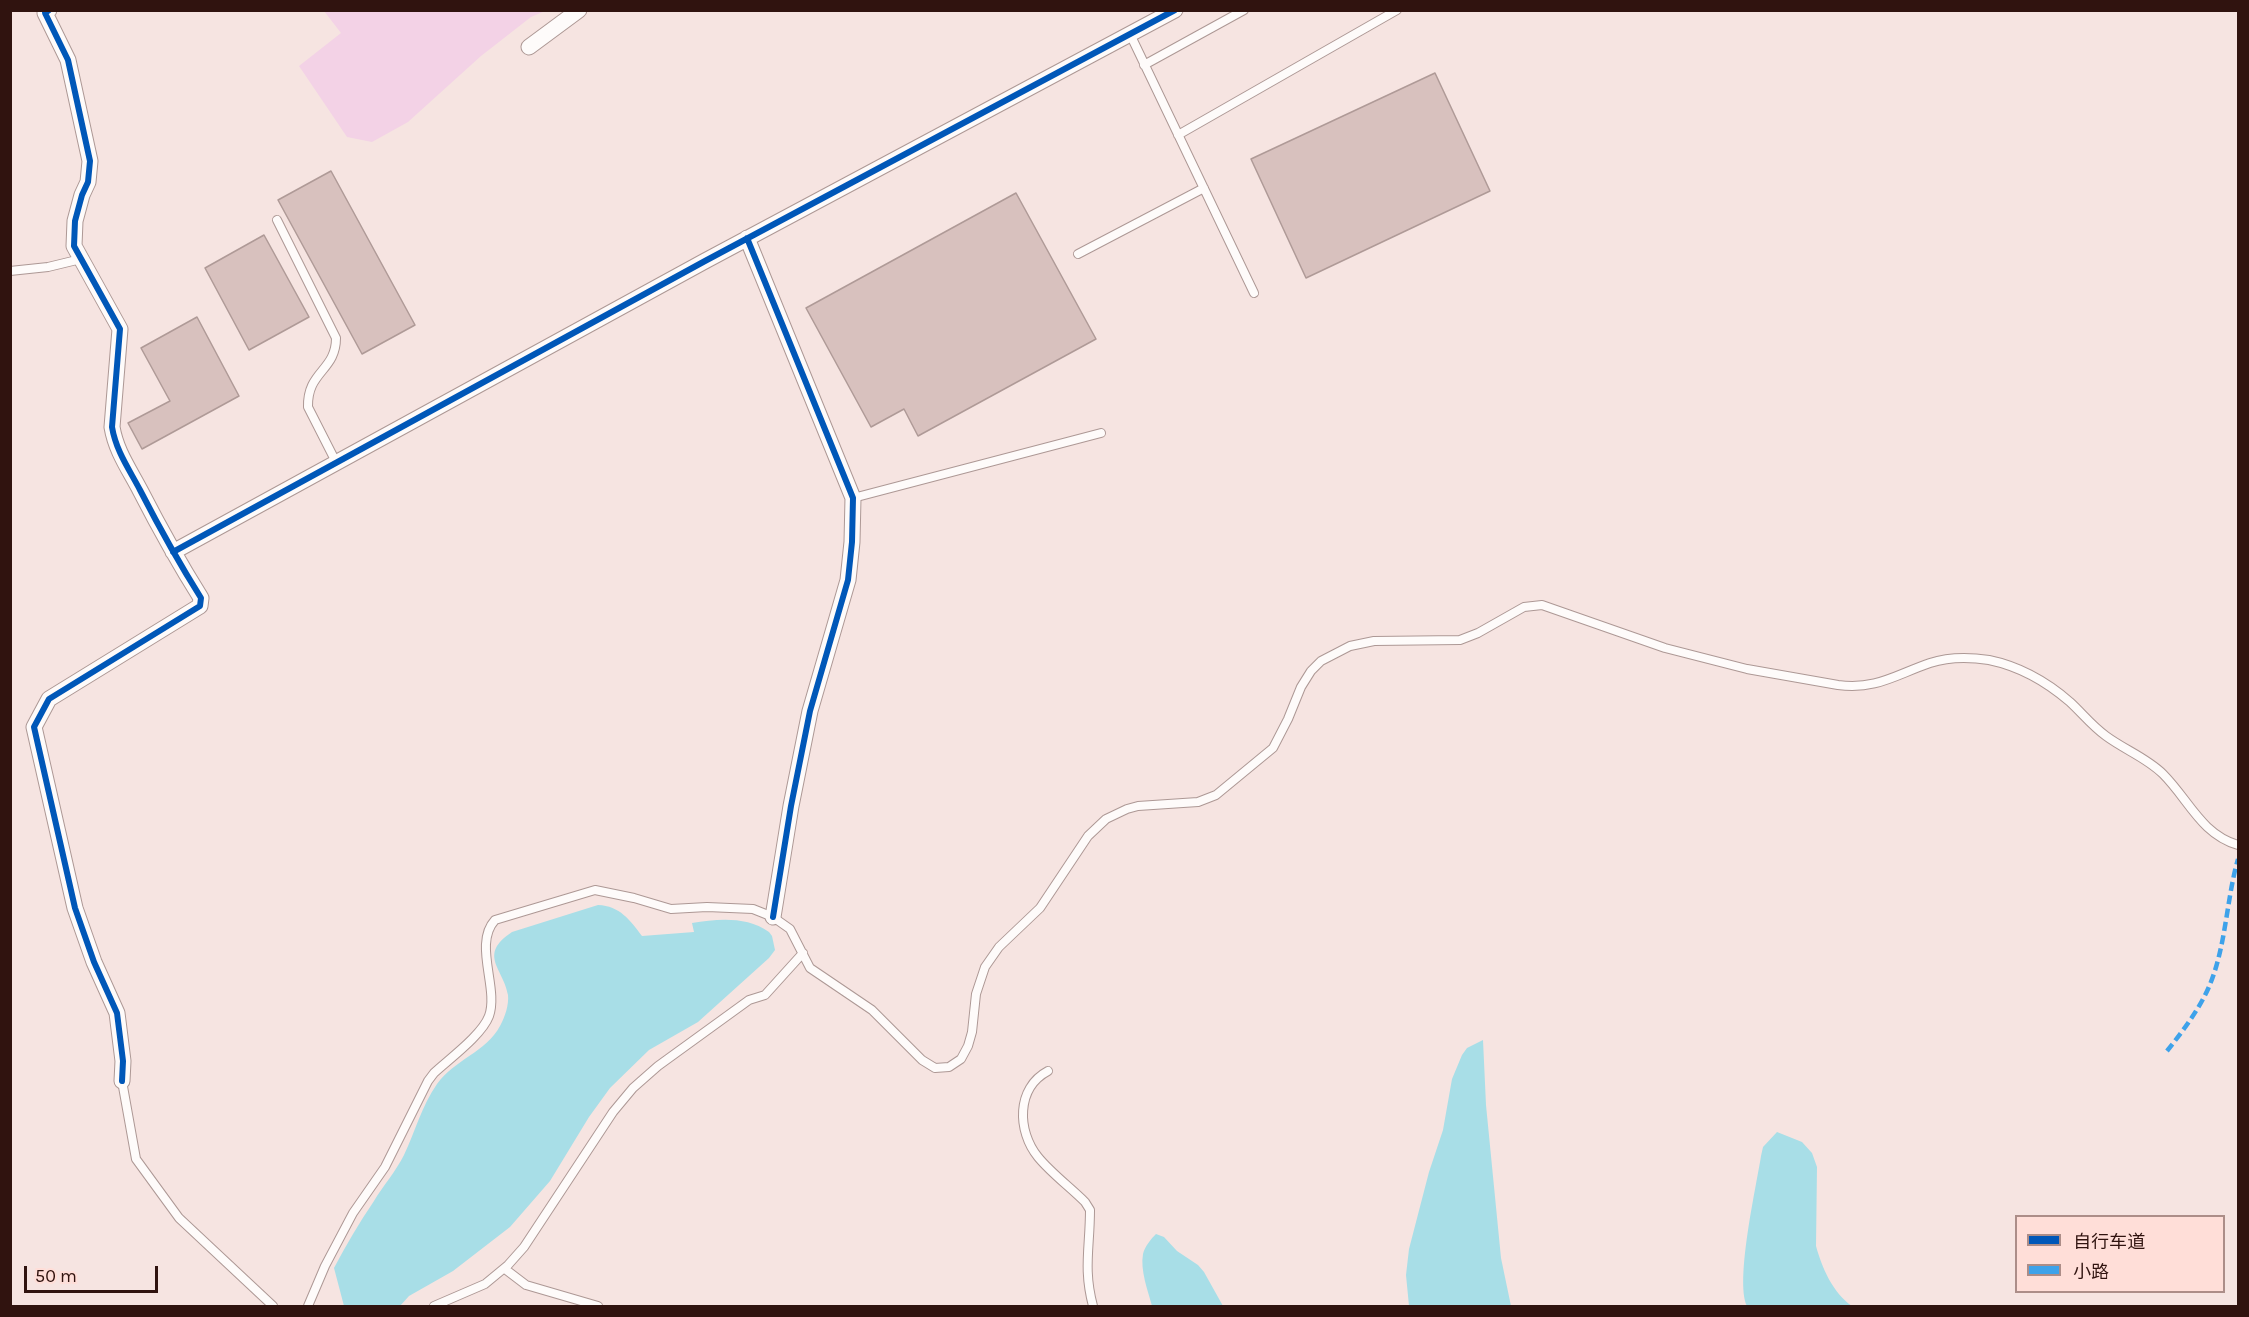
<!DOCTYPE html>
<meta charset="utf-8">
<style>
body{margin:0}
#map{position:relative;width:2249px;height:1317px;overflow:hidden;background:#f6e4e1;font-family:Karla,"Noto Sans SC",sans-serif}
canvas{display:block}
.frame{position:absolute;inset:0;border:12px solid #30130f;pointer-events:none}
.legend{position:absolute;left:2015px;top:1215px;width:210px;height:78px;box-sizing:border-box;background:#ffded8;border:2px solid #ac8d88;margin:0;padding:8px 10px;list-style:none;font-size:18px;color:#30130f}
.legend li{display:flex;align-items:center;gap:12px;height:30px}
.legend b{width:30px;border:2px solid #ac8d88}
.scale{position:absolute;left:24px;top:1266px;width:134px;height:27px;box-sizing:border-box;border:3px solid #30130f;border-top:0;padding-left:8px;font-size:18px;line-height:21px;white-space:nowrap;color:#30130f;-webkit-text-stroke:4px #ffded8;paint-order:stroke}
</style>
<div id="map">
<canvas width="2249" height="1317"></canvas>
<div class="frame"></div>
<ul class="legend">
<li><b style="height:8px;background:#0057b8"></b>自行车道</li>
<li><b style="height:8px;background:#3ea2ea"></b>小路</li>
</ul>
<div class="scale">50 m</div>
</div>
<script>
const ctx = document.querySelector('canvas').getContext('2d');
ctx.lineJoin = 'round';
function fillPath(path, color) { ctx.fillStyle = color; ctx.fill(path, 'evenodd'); }
function stroke(path, color, width, dash) { ctx.strokeStyle = color; ctx.lineWidth = width; ctx.lineCap = dash ? 'butt' : 'round'; ctx.setLineDash(dash || []); ctx.stroke(path); }
const green = new Path2D(`
 M324,11H545L531,17L481,56L408,122L372,142L347,137L299,66L341,33Z`);
const water = new Path2D(`
 M598,905C620,906 630,920 642,936L694,932L692,923C718,919 746,916 769,932L772,936L775,950L769,958L698,1022L649,1050L610,1088L589,1117L550,1181L510,1227L453,1271L409,1296L400,1306H344L334,1268C346,1245 359,1223 374,1201C383,1186 396,1171 404,1155C415,1132 422,1105 437,1084C454,1060 486,1052 500,1026C505,1017 509,1005 508,995C504,969 477,955 512,932Z
 M1483,1040L1486,1105L1501,1258L1511,1306H1409L1406,1275L1409,1249L1429,1172L1443,1130L1452,1079L1462,1055L1467,1048Z
 M1777,1132L1802,1142L1812,1153L1817,1167L1816,1246C1822,1268 1833,1293 1852,1306H1747C1735,1281 1756,1188 1761,1156L1763,1147Z
 M1156,1234L1164,1237L1177,1251L1198,1265L1204,1272L1223,1306H1152C1148,1291 1140,1270 1143,1254C1145,1246 1151,1239 1156,1234Z`);
const building = new Path2D(`
 M1435,73L1490,191L1306,278L1251,159Z
 M331,171L415,325L362,354L278,200Z
 M1016,193L1096,339L918,436L904,409L871,427L806,308Z
 M264,235L309,317L249,350L205,268Z
 M197,317L239,396L142,449L128,423L170,401L141,348Z`);
const service = new Path2D(`
 M1130,34L1254,293
 M1144,65L1244,10
 M1178,135L1397,10
 M277,220L336,338C336,371 307,371 308,407L336,462
 M1078,254L1204,188
 M10,271L48,267L81,259
 M853,498L1101,433
 M1048,1071C1016,1088 1017,1131 1038,1157C1051,1173 1070,1187 1085,1202L1090,1210C1090,1247 1083,1269 1093,1306
 M122,1081L136,1159L179,1218L273,1306
 M505,1269L526,1285L598,1306
 M308,1306L325,1266L353,1213L385,1167L428,1081L434,1073C449,1059 482,1035 489,1016C499,988 473,944 495,920L595,890L634,898L671,909L707,907L753,909L773,917L790,929L810,968L872,1010L922,1060L935,1068L949,1067L961,1059L968,1046L972,1032L976,994L985,967L999,947L1040,908L1088,836L1106,819L1127,809L1138,806L1198,802L1216,795L1273,748L1288,719L1301,687L1311,671L1321,661L1350,646L1374,641L1460,640L1478,633L1524,607L1542,605L1665,648L1747,669L1838,685C1876,690 1895,675 1930,663C1948,657 1970,657 1989,660C2018,666 2047,682 2070,702C2082,713 2092,726 2106,736C2125,750 2147,758 2163,774C2189,800 2201,834 2238,845
 M434,1306L485,1284L508,1265L524,1247L613,1112L633,1088L658,1066L749,1000L765,995L803,953`);
const minor = new Path2D(`
 M49,10L45,13L68,60L90,161L88,182L82,195L75,221L74,246L120,329L112,427C116,451 129,469 140,490C159,527 179,563 201,598L200,606L49,699L34,727L75,908L94,962L117,1013L123,1061L122,1081
 M529,47L579,10
 M747,238L853,498L852,542L848,580L810,711L791,806L773,917
 M173,552L705,261L1175,10`);
const quiet = new Path2D(`
 M2167,1051C2182,1032 2198,1011 2208,989C2226,949 2226,901 2238,859`);
const cycleway = new Path2D(`
 M49,10L45,13L68,60L90,161L88,182L82,195L75,221L74,246L120,329L112,427C116,451 129,469 140,490C159,527 179,563 201,598L200,606L49,699L34,727L75,908L94,962L117,1013L123,1061L122,1081
 M747,238L853,498L852,542L848,580L810,711L791,806L773,917
 M173,552L705,261L1175,10`);
fillPath(green, '#f3d2e6');
fillPath(water, '#a8dee7');
fillPath(building, '#d8c1be');
stroke(building, '#af9a97', 1.5);
stroke(service, '#ad9895', 10);
stroke(minor, '#ad9895', 17);
stroke(service, '#fefbfa', 8);
stroke(minor, '#fefbfa', 15);
stroke(quiet, '#3ea2ea', 4.5, [9, 4.5]);
stroke(cycleway, '#0057b8', 6);
</script>
